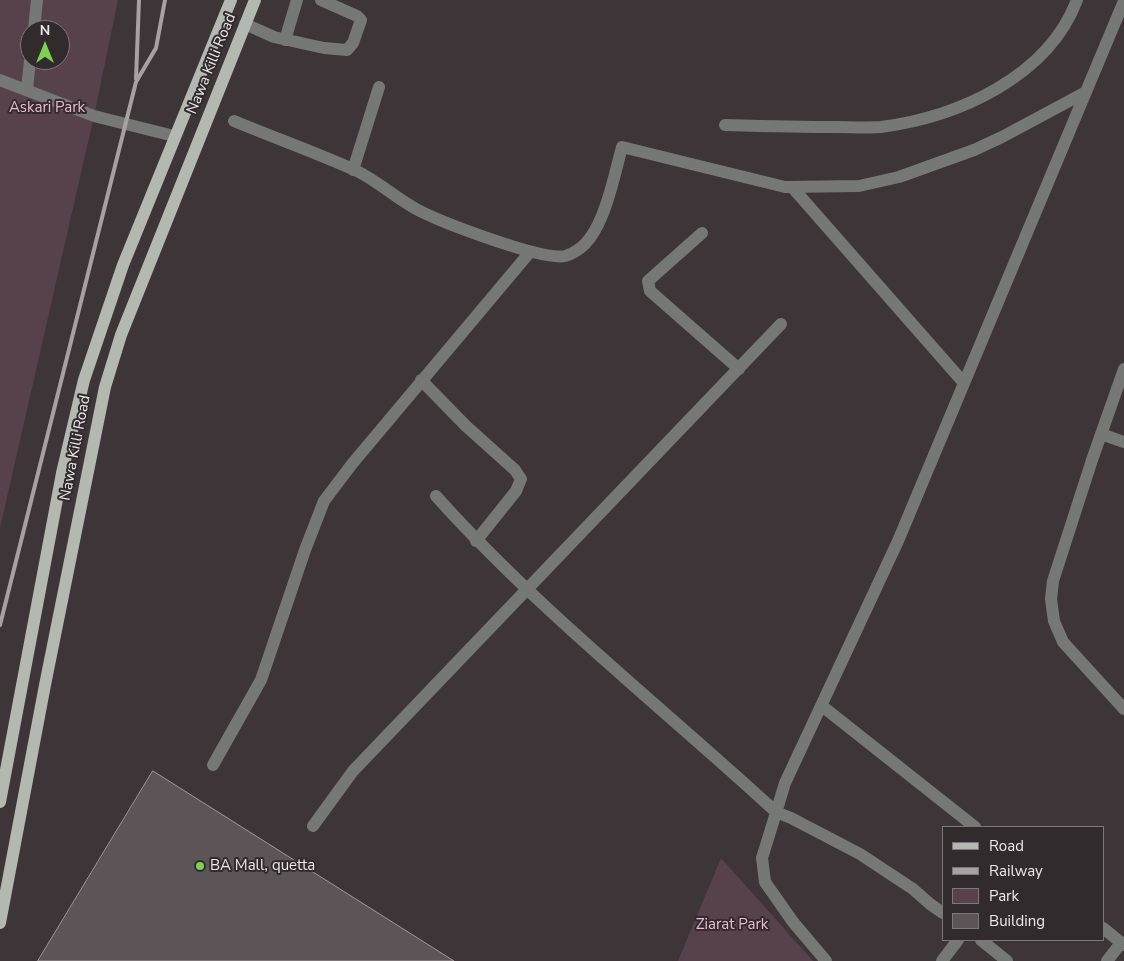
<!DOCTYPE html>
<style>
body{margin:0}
#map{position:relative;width:1124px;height:961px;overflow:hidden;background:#3d3538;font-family:"Nunito Sans",sans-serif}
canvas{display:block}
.legend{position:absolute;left:942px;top:826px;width:162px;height:115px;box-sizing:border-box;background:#322b2e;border:1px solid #7d7779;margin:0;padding:6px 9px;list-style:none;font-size:15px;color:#ede8ea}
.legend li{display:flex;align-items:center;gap:10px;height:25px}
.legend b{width:25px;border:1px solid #7d7779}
.north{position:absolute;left:20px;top:20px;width:50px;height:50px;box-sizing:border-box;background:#322b2e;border:1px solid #7d7779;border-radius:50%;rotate:0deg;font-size:14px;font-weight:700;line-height:20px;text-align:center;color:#ede8ea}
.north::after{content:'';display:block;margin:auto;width:18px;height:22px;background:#7dd154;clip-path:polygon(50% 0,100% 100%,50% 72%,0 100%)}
</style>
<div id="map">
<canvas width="1124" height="961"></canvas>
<ul class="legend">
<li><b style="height:6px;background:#b3b8b1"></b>Road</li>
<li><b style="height:6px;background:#a7a1a3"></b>Railway</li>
<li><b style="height:14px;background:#57424c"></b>Park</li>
<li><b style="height:14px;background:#5d5458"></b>Building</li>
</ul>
<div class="north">N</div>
</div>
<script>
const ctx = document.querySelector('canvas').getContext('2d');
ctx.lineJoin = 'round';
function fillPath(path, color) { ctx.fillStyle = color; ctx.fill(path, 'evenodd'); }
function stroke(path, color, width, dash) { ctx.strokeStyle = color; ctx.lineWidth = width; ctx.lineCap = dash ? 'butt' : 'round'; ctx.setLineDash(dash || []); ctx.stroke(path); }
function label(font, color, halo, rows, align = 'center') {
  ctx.font = font + ' "Nunito Sans",sans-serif'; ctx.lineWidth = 4; ctx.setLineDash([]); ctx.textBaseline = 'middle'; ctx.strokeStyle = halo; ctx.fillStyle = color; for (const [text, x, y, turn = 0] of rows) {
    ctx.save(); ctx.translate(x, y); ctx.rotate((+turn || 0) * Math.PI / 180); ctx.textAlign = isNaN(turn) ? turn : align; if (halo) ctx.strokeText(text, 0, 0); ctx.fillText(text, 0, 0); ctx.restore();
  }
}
const green = new Path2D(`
 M0,0H118L94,116L0,528ZM30,30H60V60H30Z
 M721,858L813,961H678Z`);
const building = new Path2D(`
 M153,771L454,961H38Z`);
const minor = new Path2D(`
 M245,24L274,37L324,48L347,50L353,43L361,20L357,16L321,0
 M34,30L37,0
 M285,40L297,0
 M0,80L94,116L174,136
 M27,90L30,60
 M234,121C275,138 317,153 357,171C379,182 397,199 418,210C441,222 542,261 565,256C569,255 575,252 579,249C604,232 614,176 622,147L785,187L859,186L899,177L974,150L1002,137L1086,92
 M725,125C762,126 799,127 835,127C850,127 866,128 881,127C958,117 1048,77 1077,0
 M353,170L379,87
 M792,187L964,383
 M702,233L648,281L650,291L739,369
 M1124,369L1092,460L1053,581L1051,599L1054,621L1063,642L1124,709
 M421,380L466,426L515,470L521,479L516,491L476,541
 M1101,434L1124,442
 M436,496C539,611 662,707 776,812L791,818L860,854L913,889L930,904L943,913
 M822,706L975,827
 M213,765L261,680L305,550L324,501L352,464L530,252
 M313,826L353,771L781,324
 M1103,928L1124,945
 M981,940L1007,961
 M826,961L793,922L765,882L762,858L771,829L785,783L898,541L1124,1
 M942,961L958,940
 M1107,961L1121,943`);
const major = new Path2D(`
 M0,802L62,473L84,380L123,265L231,0
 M0,923L45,685L105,387L121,335L255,0`);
const rail = new Path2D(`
 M136,79L139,0
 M0,625L136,82L156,48L165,0`);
const markers = [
 [200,866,5,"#7dd154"]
];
const streetNames = [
 ["Nawa Killi Road",212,64,-68],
 ["Nawa Killi Road",76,448,-79]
];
const parkNames = [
 ["Askari Park",47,108],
 ["Ziarat Park",732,925]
];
const poiNames = [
 ["BA Mall, quetta",210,866]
];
fillPath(green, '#57424c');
fillPath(building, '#5d5458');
stroke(building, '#a2989c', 1);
stroke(minor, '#767875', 12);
stroke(major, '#b3b8b1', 12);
stroke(rail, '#a7a1a3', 4);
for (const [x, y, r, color] of markers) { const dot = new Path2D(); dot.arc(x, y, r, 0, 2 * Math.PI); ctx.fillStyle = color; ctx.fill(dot); stroke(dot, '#322b2e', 2); }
label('15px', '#ede8ea', '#322b2e', streetNames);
label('15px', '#f0b9d3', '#322b2e', parkNames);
label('15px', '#ede8ea', '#322b2e', poiNames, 'left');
</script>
